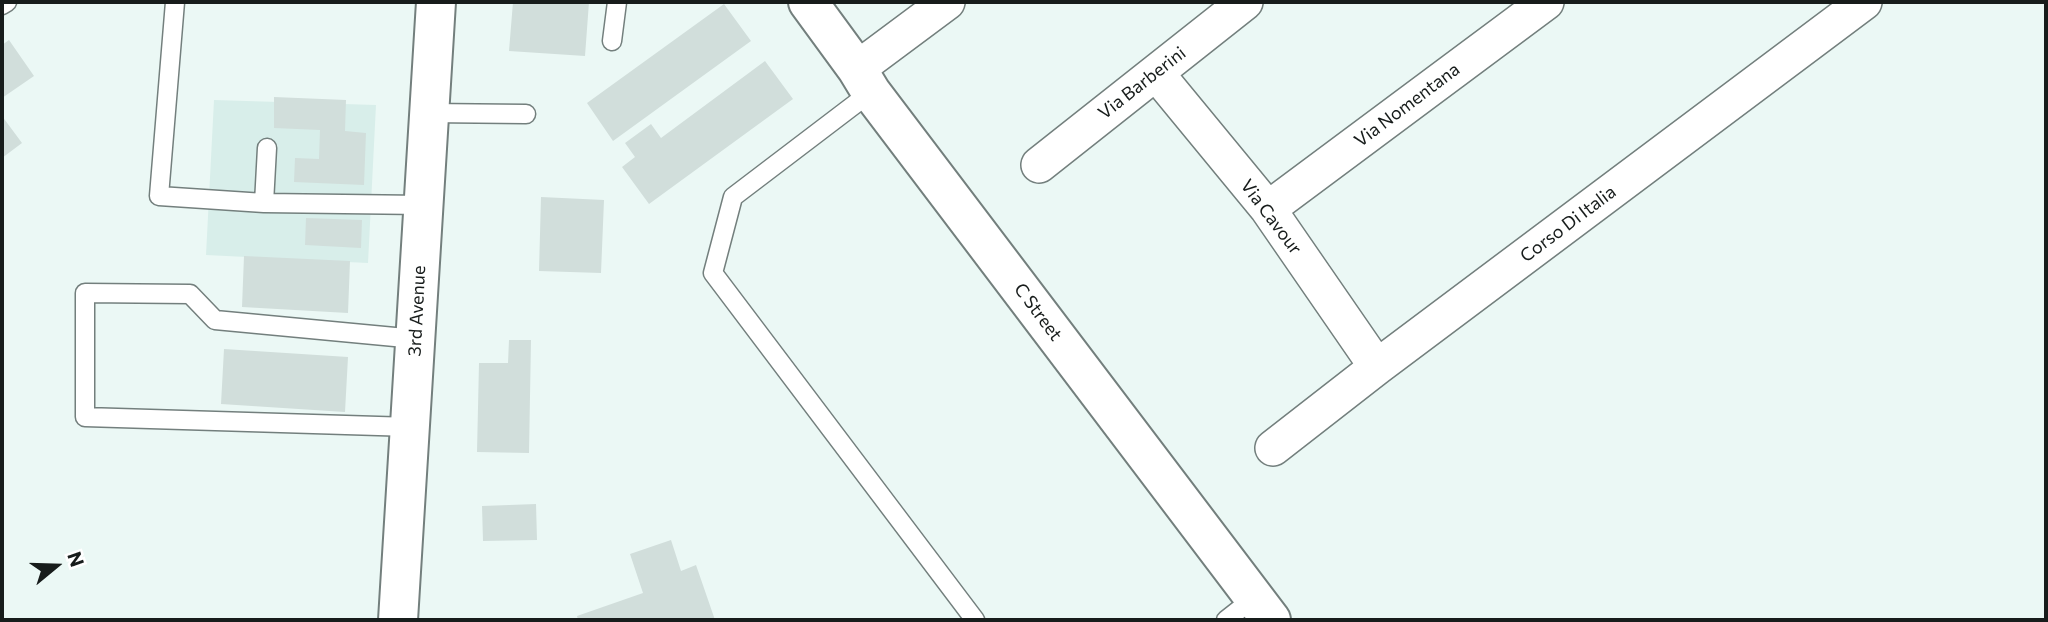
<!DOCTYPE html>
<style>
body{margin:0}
#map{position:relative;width:2048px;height:622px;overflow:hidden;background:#ebf8f5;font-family:Commissioner,sans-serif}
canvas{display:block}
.frame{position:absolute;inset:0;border:4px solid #171c1b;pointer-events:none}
.north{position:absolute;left:21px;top:531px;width:70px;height:70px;-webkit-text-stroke:5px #fff;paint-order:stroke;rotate:71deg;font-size:19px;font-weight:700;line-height:28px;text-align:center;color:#171c1b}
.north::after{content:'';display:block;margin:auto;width:24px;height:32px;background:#171c1b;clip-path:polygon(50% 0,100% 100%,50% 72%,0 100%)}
</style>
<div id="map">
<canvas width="2048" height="622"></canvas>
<div class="frame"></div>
<div class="north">N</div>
</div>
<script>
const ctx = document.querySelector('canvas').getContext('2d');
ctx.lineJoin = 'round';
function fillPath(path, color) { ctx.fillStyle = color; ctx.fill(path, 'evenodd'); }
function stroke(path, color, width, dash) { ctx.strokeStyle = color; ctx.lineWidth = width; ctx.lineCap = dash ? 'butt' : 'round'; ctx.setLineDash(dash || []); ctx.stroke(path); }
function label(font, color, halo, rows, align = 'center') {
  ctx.font = font + ' Commissioner,sans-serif'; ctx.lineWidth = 5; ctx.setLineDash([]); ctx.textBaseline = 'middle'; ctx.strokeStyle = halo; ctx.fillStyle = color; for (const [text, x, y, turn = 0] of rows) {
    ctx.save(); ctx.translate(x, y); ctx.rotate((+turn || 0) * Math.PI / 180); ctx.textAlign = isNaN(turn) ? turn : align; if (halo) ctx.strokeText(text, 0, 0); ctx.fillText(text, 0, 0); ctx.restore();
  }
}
const built = new Path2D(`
 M214,100L376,105L368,263L206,255Z`);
const building = new Path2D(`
 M513,2H589L585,56L509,51Z
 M724,4L751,41L613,141L587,103Z
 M9,40L34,76L2,98V45Z
 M765,61L793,99L649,204L622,167L635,157L625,143L651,124L661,138Z
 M274,97L346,100L345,131L366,133L364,185L294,182L295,158L319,159L320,130L274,128Z
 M2,116L22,143L2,158Z
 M541,197L604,200L601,273L539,271Z
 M306,218L362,220L361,248L305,245Z
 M244,256L350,261L348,313L242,307Z
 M509,340H531L529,453L477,452L479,363H508Z
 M224,349L348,357L345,412L221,404Z
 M536,504L537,540L483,541L482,506Z
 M671,540L681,571L696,565L715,620H578L577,616L643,593L630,554Z`);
const service = new Path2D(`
 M175,2L159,196L264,203
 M2,5L7,2
 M612,41L617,2
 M871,92L733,197L713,273L975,620
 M428,113L526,114
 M267,148L264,203L423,205
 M411,427L85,417V293L190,294L215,320L416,339
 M1226,620L1254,598`);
const minor = new Path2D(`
 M857,69L947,2
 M1156,73L1268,209L1377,367
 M1039,165L1245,2
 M1268,209L1546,2
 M1273,448L1377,367L1864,2`);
const tertiary = new Path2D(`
 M808,2L857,69L871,92L1271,620`);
const secondary = new Path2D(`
 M398,620L436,2`);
const streetNames = [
 ["Via Barberini",1142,83,-38],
 ["Via Nomentana",1407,105,-37],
 ["Via Cavour",1271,217,53],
 ["Corso Di Italia",1568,224,-37],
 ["3rd Avenue",417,311,-87],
 ["C Street",1038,312,53]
];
fillPath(built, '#d8eeea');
fillPath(building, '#d1dedb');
stroke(service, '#737f7d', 21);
stroke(minor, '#737f7d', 38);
stroke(tertiary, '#737f7d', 42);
stroke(secondary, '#737f7d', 42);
stroke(service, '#fff', 18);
stroke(minor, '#fff', 35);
stroke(tertiary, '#fff', 38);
stroke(secondary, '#fff', 38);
label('18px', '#171c1b', '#fff', streetNames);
</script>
